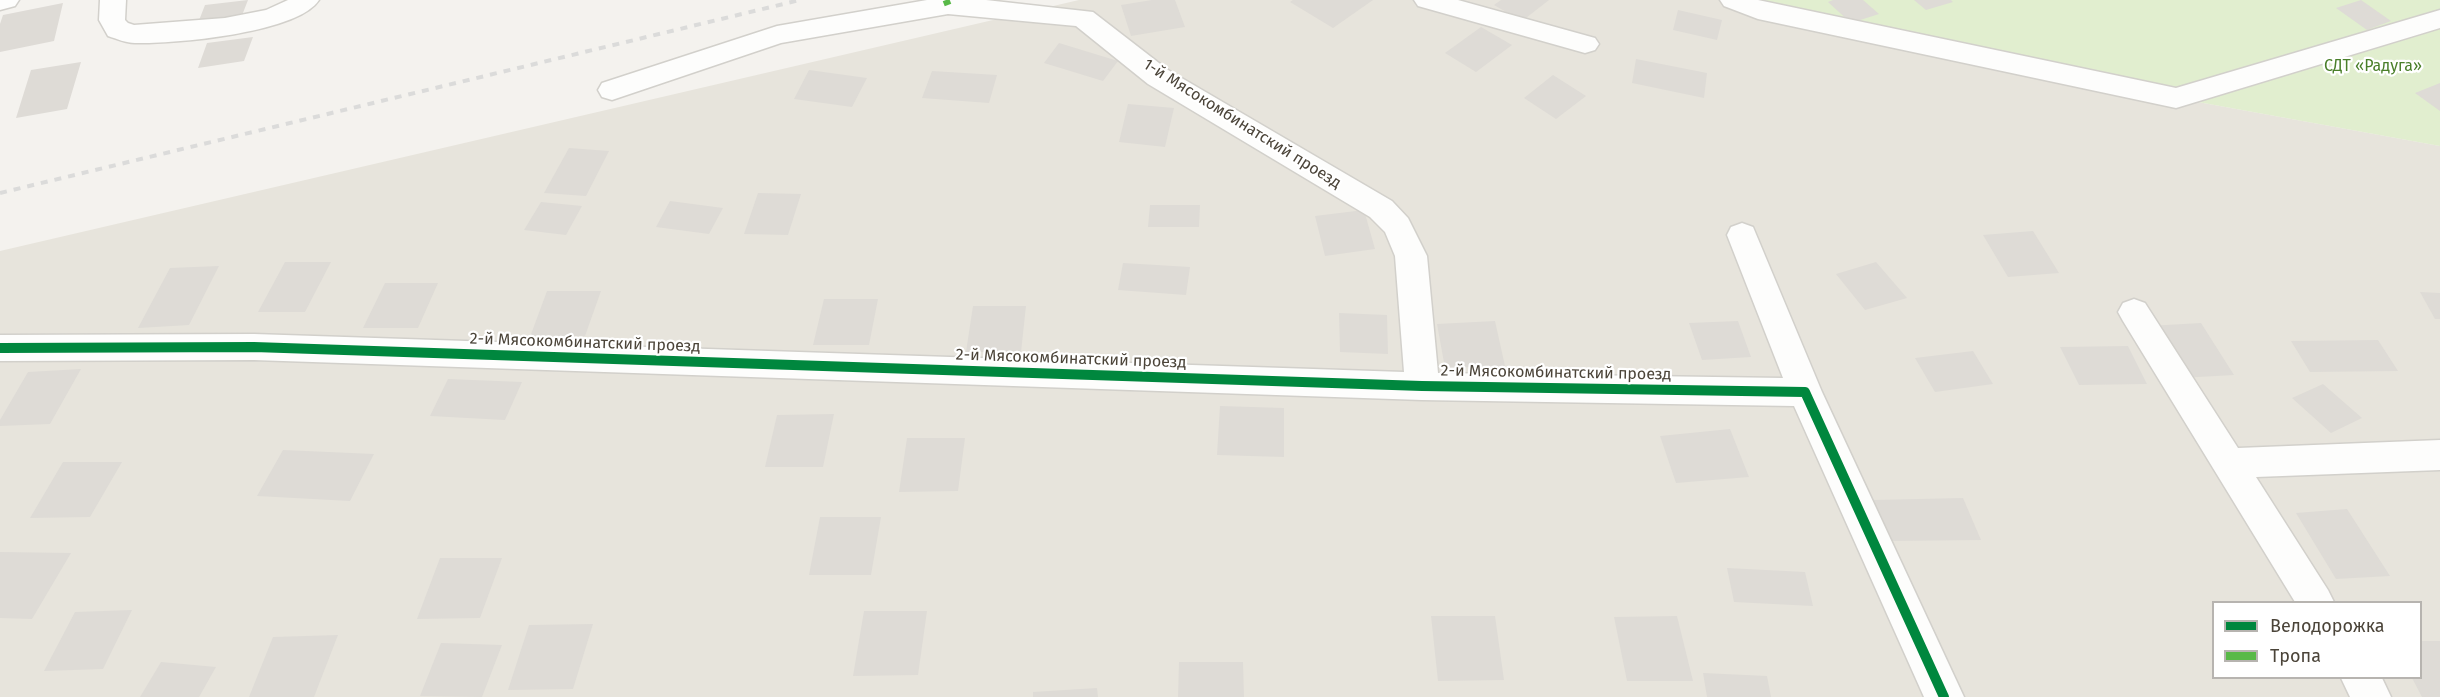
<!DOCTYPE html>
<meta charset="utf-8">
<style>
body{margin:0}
#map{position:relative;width:2440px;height:697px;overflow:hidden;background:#f4f2ee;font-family:"Fira Sans",sans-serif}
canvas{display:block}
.legend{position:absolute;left:2212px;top:601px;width:210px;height:78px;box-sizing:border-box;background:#fff;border:2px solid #b7b4b0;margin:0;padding:8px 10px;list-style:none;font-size:18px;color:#4b4439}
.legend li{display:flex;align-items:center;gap:12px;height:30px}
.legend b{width:30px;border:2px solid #b7b4b0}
</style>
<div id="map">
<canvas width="2440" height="697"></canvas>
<ul class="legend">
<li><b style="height:8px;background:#00873e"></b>Велодорожка</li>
<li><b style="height:8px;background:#58b947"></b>Тропа</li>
</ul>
</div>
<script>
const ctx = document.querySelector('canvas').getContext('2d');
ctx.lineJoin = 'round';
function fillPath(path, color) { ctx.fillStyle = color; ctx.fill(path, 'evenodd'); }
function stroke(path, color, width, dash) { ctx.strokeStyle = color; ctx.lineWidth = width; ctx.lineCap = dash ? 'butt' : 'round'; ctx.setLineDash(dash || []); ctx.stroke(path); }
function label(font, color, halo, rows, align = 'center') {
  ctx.font = font + ' "Fira Sans",sans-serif'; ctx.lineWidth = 4.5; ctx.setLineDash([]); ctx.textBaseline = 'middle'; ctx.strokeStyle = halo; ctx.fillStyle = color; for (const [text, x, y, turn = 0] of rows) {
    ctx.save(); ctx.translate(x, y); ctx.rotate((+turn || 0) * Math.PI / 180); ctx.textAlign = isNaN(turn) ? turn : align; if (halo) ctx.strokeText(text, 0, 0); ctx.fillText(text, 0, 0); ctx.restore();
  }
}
const residential = new Path2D(`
 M1079,0H1733L2176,98L2440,146V697H0V251ZM2214,602H2420V678H2214Z`);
const green = new Path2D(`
 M1733,0H2440V146L2176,98Z`);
const building = new Path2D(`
 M248,0L241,18L198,23L205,5Z
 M1152,0H1175L1185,27L1131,36L1121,5Z
 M1293,0H1373L1333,28L1290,2Z
 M1501,0H1549L1522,21L1494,5Z
 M1833,0H1863L1879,14L1851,23L1828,2Z
 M1914,0H1951L1953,2L1926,10Z
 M2361,0L2391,21L2367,30L2336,8Z
 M63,3L54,41L0,52V24L3,15Z
 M1678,10L1722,20L1717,40L1673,30Z
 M1481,27L1512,45L1476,72L1445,53Z
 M253,37L244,61L198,68L207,43Z
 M1059,43L1118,61L1103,81L1044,63Z
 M1636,59L1707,73L1704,98L1632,83Z
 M81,62L67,109L16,118L31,70Z
 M809,70L867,78L852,107L794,99Z
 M932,71L997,75L989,103L922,98Z
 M1553,75L1586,96L1556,119L1524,98Z
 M2440,83V111L2415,93Z
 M1128,104L1174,108L1165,147L1119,142Z
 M569,148L609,151L586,196L544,193Z
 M758,193L801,194L788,235L744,234Z
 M670,201L723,208L709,234L656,227Z
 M541,202L582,206L566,235L524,230Z
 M1150,205H1200L1199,227H1148Z
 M1364,210L1375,249L1325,256L1315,216Z
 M2033,231L2059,273L2008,277L1983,235Z
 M285,262H331L305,312H258Z
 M1876,262L1907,298L1865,310L1836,274Z
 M1123,263L1190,267L1186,295L1118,290Z
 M219,266L189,325L138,328L170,268Z
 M385,283H438L418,328H363Z
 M547,291H601L585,336L530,337Z
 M2420,292L2440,293V319H2435Z
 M824,299H878L869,345H813Z
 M973,306H1026L1021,352H966Z
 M1339,313L1387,315L1388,354L1340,352Z
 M1495,321L1505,366L1445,368L1437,324Z
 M1738,321L1751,357L1702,360L1689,323Z
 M2201,323L2234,375L2180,378L2148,326Z
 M2378,340L2398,371L2310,372L2291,341Z
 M2128,346L2147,384L2079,385L2060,347Z
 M1973,351L1993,384L1935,392L1915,358Z
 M81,369L50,424L0,426V420L28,372Z
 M448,379L522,382L505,420L430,416Z
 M2323,384L2362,418L2331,433L2292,398Z
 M1220,406L1284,408V457L1217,455Z
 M834,414L823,467H765L777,415Z
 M1730,429L1749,477L1676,483L1660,436Z
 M907,438H965L958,491L899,492Z
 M283,450L374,454L350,501L257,496Z
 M63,462H122L90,517L30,518Z
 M1963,498L1981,540L1888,541L1873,500Z
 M2347,509L2390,576L2336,579L2296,513Z
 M820,517H881L871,575H809Z
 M0,552L71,553L32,619L0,618Z
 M440,558H502L480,618L417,619Z
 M1727,568L1805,572L1813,606L1734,602Z
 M132,610L103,669L44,671L75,612Z
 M864,611H927L918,675L853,676Z
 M1431,616H1495L1504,680L1438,681Z
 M1677,616L1693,681H1627L1614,617Z
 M593,624L573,689L508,690L529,625Z
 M338,635L314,697H249L273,637Z
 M2420,641H2440V697H2422L2412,678H2420Z
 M441,643L502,645L482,697L420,696Z
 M161,662L216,667L199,697H140Z
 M1179,662H1243L1244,697H1178Z
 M1703,673L1767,676L1771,697H1707Z
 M1097,688L1098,697H1033V692Z`);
const minor = new Path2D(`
 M0,0H19L15,6L0,10Z
 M100,0H126L125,20L128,23L134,25L225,18L266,10L288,0H319C298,33 174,44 135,43C126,43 117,39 108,36L99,20Z
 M927,0H986L1093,12L1168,70L1392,201L1408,218L1427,256L1438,373L1783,378L1727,235L1731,227L1742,223L1753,227L1822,392L1964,697H1924L1794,406L1422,400L254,360L0,361V335L254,334L1404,372L1395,256L1385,232L1370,217L1148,84L1076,26L948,14L781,43L612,100L602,97L598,90L602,83L777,26Z
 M1414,0H1458L1595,38L1599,44L1595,50L1585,53L1418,6Z
 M1720,0H1758L2176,88L2440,10V28L2176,108L1758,19L1724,6Z
 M2134,299L2145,303L2238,448L2440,440V470L2256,477L2328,590L2334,602H2295L2123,321L2118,312L2123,303Z
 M2341,678H2382L2391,697H2350Z`);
const rail = new Path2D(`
 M0,193L800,0`);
const quiet = new Path2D(`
 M946,0L948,5`);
const cycleway = new Path2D(`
 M0,348L254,347L1422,386L1805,392L1944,697`);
const parkNames = [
 ["СДТ «Радуга»",2373,67]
];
const streetNames = [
 ["1-й Мясокомбинатский проезд",1242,124,32],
 ["2-й Мясокомбинатский проезд",585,343,2],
 ["2-й Мясокомбинатский проезд",1071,359,2],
 ["2-й Мясокомбинатский проезд",1556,373,1]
];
fillPath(residential, '#e7e4dc');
fillPath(green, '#e1eecf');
fillPath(building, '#dedbd6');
stroke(minor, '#d2d0cb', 3);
fillPath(minor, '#fdfdfc');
stroke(rail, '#dbdbda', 4, [7, 7]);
stroke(quiet, '#58b947', 7, [14, 7]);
stroke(cycleway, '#00873e', 10);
label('16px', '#4a7f2a', '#fff', parkNames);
label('16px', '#4b4439', '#fff', streetNames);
</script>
